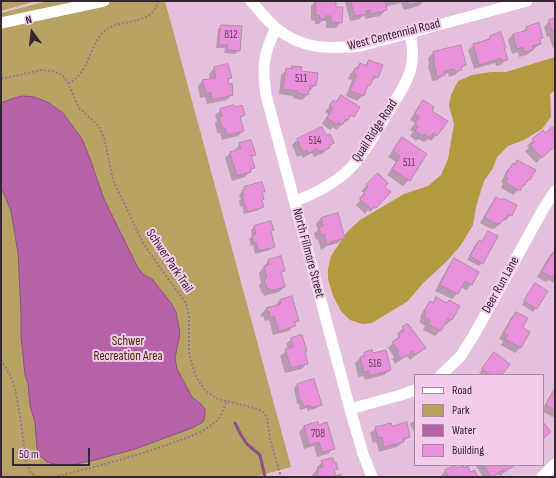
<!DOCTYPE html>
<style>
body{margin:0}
#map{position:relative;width:556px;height:478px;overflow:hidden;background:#e5c0dd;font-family:"Sofia Sans Condensed",sans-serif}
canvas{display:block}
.frame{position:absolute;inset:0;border:2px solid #352732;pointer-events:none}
.legend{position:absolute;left:414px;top:374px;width:130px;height:92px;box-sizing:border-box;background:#f2ccea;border:1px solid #a68aa0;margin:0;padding:5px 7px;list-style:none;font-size:12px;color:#352732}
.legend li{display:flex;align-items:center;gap:8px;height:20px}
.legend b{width:20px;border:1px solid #a68aa0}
.north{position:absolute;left:12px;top:12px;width:40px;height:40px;-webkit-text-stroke:3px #f2ccea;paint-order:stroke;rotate:345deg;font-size:11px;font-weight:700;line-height:16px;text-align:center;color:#352732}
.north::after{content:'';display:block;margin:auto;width:14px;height:18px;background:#352732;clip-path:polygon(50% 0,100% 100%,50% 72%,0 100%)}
.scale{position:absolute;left:12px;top:448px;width:78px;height:18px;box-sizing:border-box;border:2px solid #352732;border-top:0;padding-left:5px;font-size:12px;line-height:14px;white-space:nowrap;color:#352732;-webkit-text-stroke:3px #f2ccea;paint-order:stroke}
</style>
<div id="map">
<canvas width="556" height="478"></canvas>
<div class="frame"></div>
<ul class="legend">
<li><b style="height:5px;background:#fff"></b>Road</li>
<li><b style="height:11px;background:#b6a363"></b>Park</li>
<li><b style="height:11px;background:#b761a9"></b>Water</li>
<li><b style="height:11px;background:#ea90db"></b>Building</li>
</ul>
<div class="north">N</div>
<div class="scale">50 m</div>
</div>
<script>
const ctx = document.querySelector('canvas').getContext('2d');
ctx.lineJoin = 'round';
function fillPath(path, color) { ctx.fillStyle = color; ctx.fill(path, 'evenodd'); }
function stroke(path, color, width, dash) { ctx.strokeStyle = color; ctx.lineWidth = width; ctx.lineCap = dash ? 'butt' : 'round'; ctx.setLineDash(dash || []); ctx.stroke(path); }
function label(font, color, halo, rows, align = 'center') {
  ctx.font = font + ' "Sofia Sans Condensed",sans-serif'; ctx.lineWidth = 4; ctx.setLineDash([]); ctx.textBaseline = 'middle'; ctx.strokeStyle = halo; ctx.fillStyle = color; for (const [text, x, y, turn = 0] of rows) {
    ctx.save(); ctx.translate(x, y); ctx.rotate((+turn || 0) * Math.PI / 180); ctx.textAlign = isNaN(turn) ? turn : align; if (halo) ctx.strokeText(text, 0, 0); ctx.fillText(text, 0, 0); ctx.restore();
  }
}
const green = new Path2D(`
 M1,1H37L1,11Z
 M48,1H165L291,467L255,477H1V13Z`);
const forest = new Path2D(`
 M555,57V90L550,94L551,117L542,129L524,140L508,146L497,157L493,168L484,181L476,207L473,225L461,245L446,262L423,283L408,301L372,323L362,324L350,320L341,311L333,296L328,279V269L331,256L347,232L360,220L404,194L428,186L441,175L448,159L454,124L449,106L451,95L458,81L472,75L491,72H506Z`);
const water = new Path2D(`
 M23,96L35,97L49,103L63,113L82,139L89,156L104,199L138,268L144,275L152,279L171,303L176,312L180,333L175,358L177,369L192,397L201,404L205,409V415L203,422L192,428L135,449L95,460L71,465L54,464L47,462L39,455L37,448L35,423L30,405L28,384L25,375L21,337V313L18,253L11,211L1,187V103L14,98Z`);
const shadow = new Path2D(`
 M316,1H335V8L341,22L336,28H326V21H322L319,24H315V21L311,20V6Z
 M346,1H424L419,6L404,10L401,3L385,7L386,10L380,16L365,19L364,15L360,19L350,21L345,2Z
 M555,19V47L553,48L549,36L547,37L544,27L549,21Z
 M221,26L239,50L235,54L224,53L225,48H216L218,29Z
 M526,28L542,38L539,40L540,44L527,55L519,57L518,52L512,54L508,40L513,34L522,32Z
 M490,37L505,47L503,49L506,60L501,65L496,66L495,63L474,69L468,50L474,45L485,41Z
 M433,53L465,65L455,75L449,77L448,73L443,75L438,80L432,81L428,66L429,64L428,58Z
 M369,61L377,77L371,82L363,95L357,101L346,96L352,80L348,79L350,74L360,64L364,66Z
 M227,65L231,77L228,81L232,94L227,100L207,104L205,97L200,98L198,86L203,80H210L209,74L214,68Z
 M292,67L315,85L310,91H308V94L302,100L293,98V96L279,94L281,75L287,69L290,70Z
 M341,96L358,107L347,122L346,121L336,130L333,127L330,130L322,124L328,114L325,112L334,101L335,102Z
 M424,101L430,111L436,135L431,141L428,139L424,142L418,139L416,141L410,136L413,132L410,130L415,123L410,120L418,107Z
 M221,110L244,115L240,119L243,131L238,136L222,140L220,133H217L215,123L217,121L215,115Z
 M543,131L545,134L555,132V145L536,163L525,151L529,148L527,146Z
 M325,137L333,143L323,153L314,157L312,153L303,158L301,155L297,157L292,145L297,140Z
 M402,138L409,180L403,186L387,175L396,162L388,157L397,144Z
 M240,144L254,155L251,158L253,168L245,177L232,181L225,158L231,152L235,151V150Z
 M518,161L530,179L513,195L501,188L503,183L501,182L507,170Z
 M378,174L383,187L389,193L370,212L368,210L365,214L356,205L360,200L359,198L364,193L361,191Z
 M245,188L263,191L261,193V201L262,207L259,210L244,214L242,206L240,207L239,201L241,199L239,195Z
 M497,198L511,215L505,221L504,220L494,229L492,228L491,229L480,223L491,204Z
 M321,218L344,238L338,243L327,246L321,250L318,239L316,240L314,233L318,230L316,224Z
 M271,222L273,230L270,232L274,247L270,250L255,254L253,245L251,246L249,239L252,236L251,230L254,227Z
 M488,232L482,263L479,266L467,260L475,245L479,241L481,242Z
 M555,251V283L548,280L546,282L537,277L550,255Z
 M455,260L472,284L466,290L461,287L457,294L452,299L435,291L449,265Z
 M268,261L284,271L281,274L284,287L279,292L264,296L263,293L262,294L259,285L261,283L259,273Z
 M535,284L536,308L533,312L522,305Z
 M436,299L446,304L459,306L451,320L446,325L444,324L440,331L435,336L423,330L425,326L419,322L421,318L420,317L425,308Z
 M280,300L298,320L289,331L273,335L269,320L265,321L263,316L261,317V314L266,309L275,306Z
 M516,313L521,328L529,332L520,348L515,353L501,345L503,341L499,339L511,318Z
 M403,328L425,348L410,360L407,356L395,364L392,359L394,357L388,348L394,342V341L399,336L397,334Z
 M291,339L306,351L304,352L307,363L302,369L285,373L280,356L288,350L286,344Z
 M365,353L373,354L390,370L384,375L365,380L363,376L358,377L355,363Z
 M491,357L501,375H483L479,373Z
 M297,385L320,405L317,408L307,411V408L300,410L299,404H297L294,388Z
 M555,387V415L553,417L543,412V408Z
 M415,420V434L410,424Z
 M304,426H318L333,449L328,454L317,457L314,446L304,449L299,432Z
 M391,427L409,437L397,447L379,452L376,442L373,443L370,433L376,428Z
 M322,462L336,469L333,472L335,477H340H312V475L317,470V467Z
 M477,465H515L500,476L498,474L493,477H483L476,466Z
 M456,467L457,470L470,473L477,477H440L445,471Z`);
const stream = new Path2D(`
 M235,423L241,435L247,444L260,455L265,477`);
const building = new Path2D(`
 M316,1H336V7H343L342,23L331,22V16H325V19H320V16L316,15Z
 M351,1H385L387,10L371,14L370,10L366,11L367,14L355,16Z
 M408,1H424L409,5Z
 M555,18V33L554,31L552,32L549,20Z
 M539,23L543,38L540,39L541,44L532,46L533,50L524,52L523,47L517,49L513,34L527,30L526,27Z
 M221,25L242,26L240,51L227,50L228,45H219Z
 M501,32L506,48H504L508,60L501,61V58L479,65L473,44L490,39V36Z
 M461,45L466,65L461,67L462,70L455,72L454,69L444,71L445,75L437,77L433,59H435L433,52Z
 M369,60L383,65L378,78L374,76L370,86L368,85L364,96L350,91L357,74L353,73L355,68H358L360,63L366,66Z
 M228,64L232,78L228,79L229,84L232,83L233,95L212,100L211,92L206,93L202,80L216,78L214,67Z
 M292,66L302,67L301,71L318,73L316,86L310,85L308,95L298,93V91L283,89L286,68L292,69Z
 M341,95L360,107L354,117L351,115L348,120L346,119L342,125L338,122L337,125L327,118L333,108L329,106L333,100L336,102Z
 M423,100L434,107L432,111L448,121L437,136L433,133L430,138L424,134L423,136L415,131L418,126L415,124L419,117L415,114Z
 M234,105L235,107L242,105L245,115L240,117L244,131L227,135L225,128L223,129L219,117L222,116L220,109Z
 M322,127L326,135L330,134L334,143L329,146L330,148L319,152L317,148L308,154L307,150L303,152L297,139Z
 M552,127L555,131V146L542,158L530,145L534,142L532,139L543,130L545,133Z
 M402,137L427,154L410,181L392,169L400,156L393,151Z
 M251,140L256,155L251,156L255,168L250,169L251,172L237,176L230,152L241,148L239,143Z
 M517,160L536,170L530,180L529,179L524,186L523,185L520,191L505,182L508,178L505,176L513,163L515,164Z
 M378,173L388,183L385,187L391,192L376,208L374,206L371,209L360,199L365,194L364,192L368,187L366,185Z
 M262,182L265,192H262L264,199L262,200L264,207L248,212L242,197L244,196L242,190H245L244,187Z
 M496,197L502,200L503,198L517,205L512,216L509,214L506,218H505L500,224L498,223L497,224L485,218Z
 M338,213L345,238L330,242L331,244L327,245L324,234L321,235L319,227L323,226L321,218Z
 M271,221L274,230L271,231L275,247L259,251L256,242L254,243L252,235L256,234L254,226Z
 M488,231L498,236L483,264L470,256L479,240L482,242Z
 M555,250V275L554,274L552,277L542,272Z
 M281,256L285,271L281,272L285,287L270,291L269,288L267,289L264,279L267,278L264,266L269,265L268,260Z
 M454,258L479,272L472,285L465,281L458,294L440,285Z
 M535,283L548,291L537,309L524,301Z
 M292,296L299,321L294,322L296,326L279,331L274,316L270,317L269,311L267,312L266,308L281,304L280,300Z
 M436,297L447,303L449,300L460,306L452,320L448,318L441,331L428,324L430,320L424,317L426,312L424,311L430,301L433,303Z
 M516,312L528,318L523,327L530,332L521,348L505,339L508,335L504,333Z
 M408,324L426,348L415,355L413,351L401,359L397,353L399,351L392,342L400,337L398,334L404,331L402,327Z
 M302,335L307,351H305L308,364L291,368L285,349L293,347L291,338Z
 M372,350L373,353L386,350L391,370L370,376L369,371L364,372L360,357L365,356L364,353Z
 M494,352L510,364L502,375H491L482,369Z
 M314,379L322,405L311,408L310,405L304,407L302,401L300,402L297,384Z
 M555,388V410L546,405Z
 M318,422L319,425L327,422L335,449L322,452L319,442L309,445L304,426Z
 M407,422L410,437L403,439L404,442L384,447L382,437L378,438L375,427L391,423L392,426Z
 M543,422L551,432L543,439Z
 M333,458L334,463L336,462L338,469L334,470L336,476L341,474V477H319L317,469L323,467L321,461Z
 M484,465H515L506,471L504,469L492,477Z
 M456,466L457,468L463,466L464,468L468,466L470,472L475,470L478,477H448L445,470Z`);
const path = new Path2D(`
 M1,79L41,70L53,71L62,75L68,83L79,108L99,126L105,141L113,180L143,243L171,283L186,303L189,316V354L196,377L205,390L218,399L258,409L263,412L267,417L270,439L281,477
 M68,83C89,76 89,42 107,29C122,19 154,25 158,1
 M1,360L9,373L15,388L20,416L26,461L30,472L37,477
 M54,477C94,467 134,457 172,443C186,438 203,433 214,423C221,418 223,410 226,402`);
const minor = new Path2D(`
 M251,1C259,10 267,21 276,28C303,50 329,49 361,46L527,1
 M1,23L104,1
 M276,28C263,55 262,66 266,95L350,409L363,454L372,477
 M295,201C312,195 328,187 343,175C364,157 377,130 392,106C399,94 408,82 411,68C414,56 412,44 410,32
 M441,375L460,357L474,335L542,211L555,191
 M350,409L401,395L415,390
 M542,477L555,464`);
const numberNames = [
 ["812",231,35],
 ["511",301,79],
 ["514",315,141],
 ["511",409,163],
 ["516",375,364],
 ["708",318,434]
];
const streetNames = [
 ["West Centennial Road",394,35,-14],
 ["Quail Ridge Road",375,131,-57],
 ["North Fillmore Street",308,253,75],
 ["Schwer Park Trail",169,261,56],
 ["Deer Run Lane",501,285,-61]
];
const parkNames = [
 ["Schwer",128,342],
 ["Recreation Area",128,357]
];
fillPath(green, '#b6a363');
fillPath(forest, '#b39a3e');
fillPath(water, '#b761a9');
stroke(water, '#905085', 1);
fillPath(shadow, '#0003');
stroke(stream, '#905085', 3);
fillPath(building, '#ea90db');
stroke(building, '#af8ca8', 1);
stroke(path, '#91778c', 2, [2, 2]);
stroke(minor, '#fff', 11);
label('11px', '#62415c', null, numberNames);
label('13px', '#352732', '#f2ccea', streetNames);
label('13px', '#403300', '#f2ccea', parkNames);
</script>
